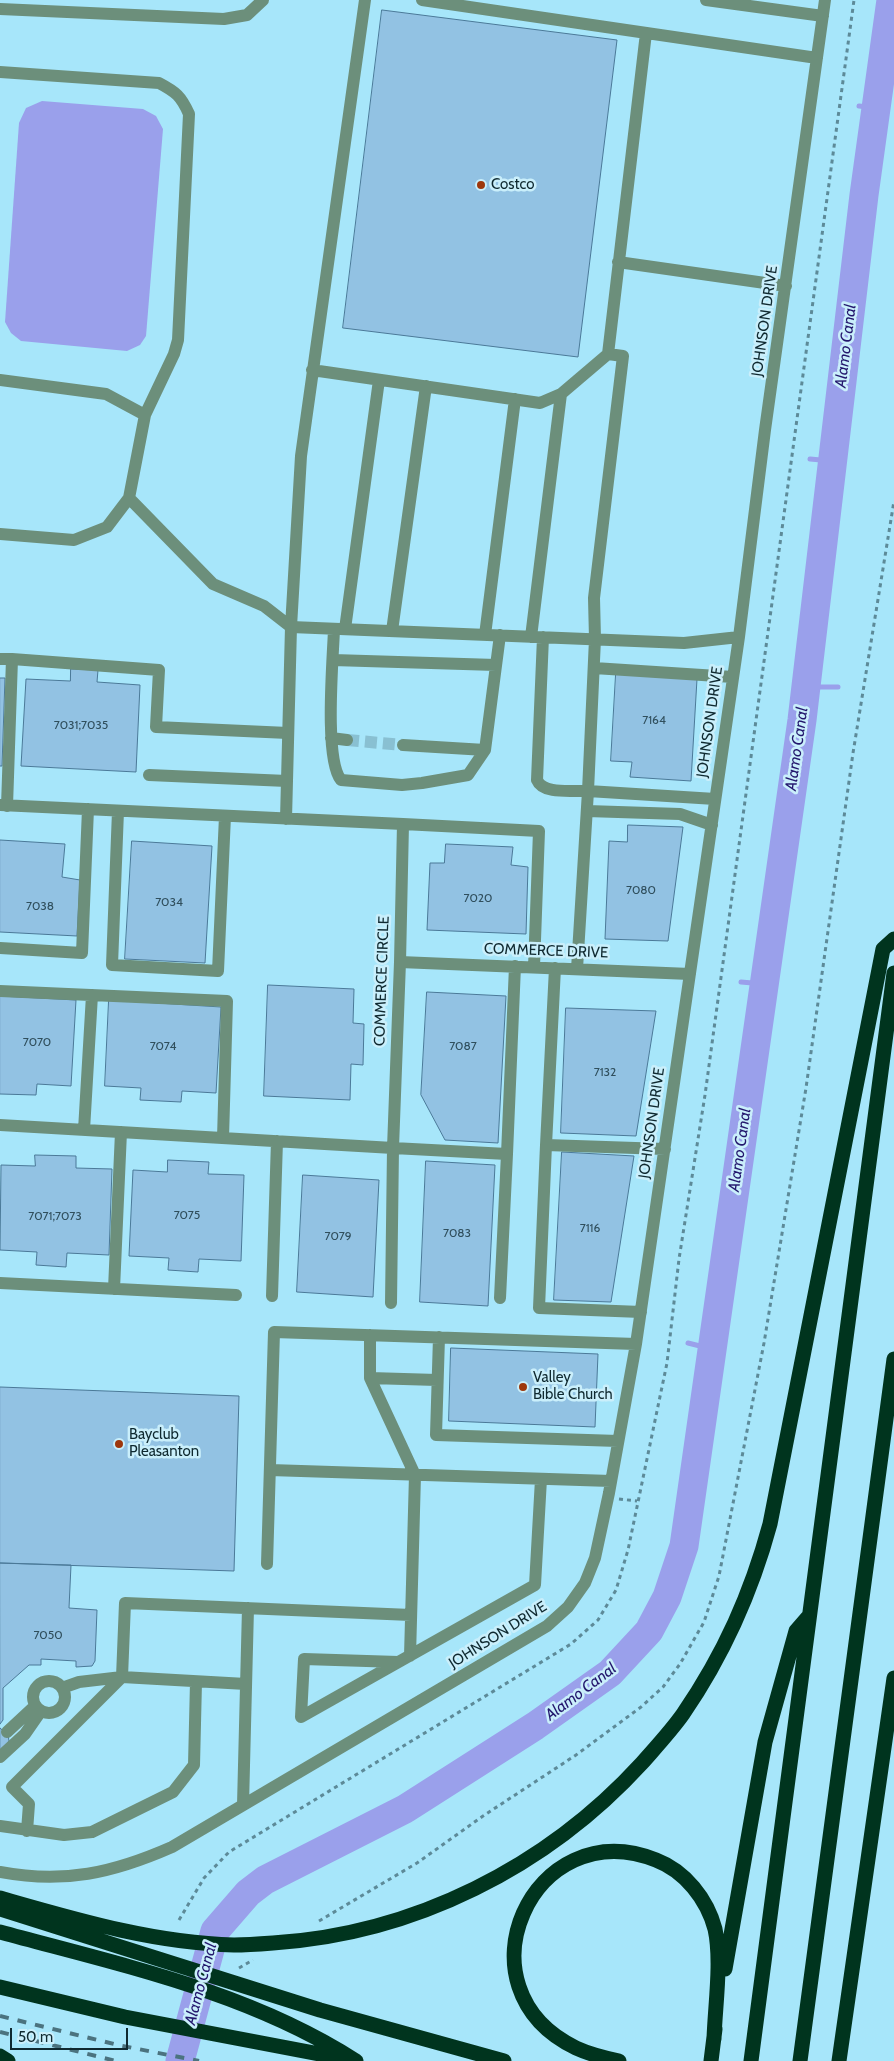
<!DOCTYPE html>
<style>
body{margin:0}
#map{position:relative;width:894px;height:2061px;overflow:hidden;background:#a7e6fa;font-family:Cabin,sans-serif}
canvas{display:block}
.scale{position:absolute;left:10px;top:2028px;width:118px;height:22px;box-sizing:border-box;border:2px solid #0f2930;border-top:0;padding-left:6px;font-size:15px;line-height:18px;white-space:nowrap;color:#0f2930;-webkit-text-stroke:4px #caeffb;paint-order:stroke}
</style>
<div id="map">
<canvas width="894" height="2061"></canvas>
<div class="scale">50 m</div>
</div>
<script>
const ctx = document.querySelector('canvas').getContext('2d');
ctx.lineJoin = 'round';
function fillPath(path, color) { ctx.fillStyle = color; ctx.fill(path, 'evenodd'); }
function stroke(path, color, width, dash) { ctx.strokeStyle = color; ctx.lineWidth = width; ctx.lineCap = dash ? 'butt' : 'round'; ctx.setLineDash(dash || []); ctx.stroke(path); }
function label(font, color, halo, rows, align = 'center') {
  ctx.font = font + ' Cabin,sans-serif'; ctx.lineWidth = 5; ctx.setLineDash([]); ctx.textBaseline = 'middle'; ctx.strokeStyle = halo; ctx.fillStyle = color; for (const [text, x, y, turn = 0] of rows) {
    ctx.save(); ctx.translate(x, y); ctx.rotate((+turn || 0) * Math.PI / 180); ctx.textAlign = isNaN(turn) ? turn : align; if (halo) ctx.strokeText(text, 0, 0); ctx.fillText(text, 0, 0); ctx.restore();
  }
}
const water = new Path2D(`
 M42,101L143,109L156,116L163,129L146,336L140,345L127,351L21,341L11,333L5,322L19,123L26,108Z`);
const stream = new Path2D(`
 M859,106L876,108
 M810,459L832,461
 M806,687H838
 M741,982L764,984
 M688,1343L712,1349`);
const river = new Path2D(`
 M180,2061L215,1931L248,1893L265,1880L405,1809L535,1726L610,1673L649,1631L667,1597L684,1546L802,720L864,195L891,0`);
const building = new Path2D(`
 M382,10L617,40L578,357L343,328Z
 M71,669L98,670L97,682L140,685L136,772L21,766L26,679L70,681Z
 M616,674L697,679L691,781L630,777L632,762L611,761Z
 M0,678H5L2,766H0Z
 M628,825L683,827L668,941L605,939L609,841L627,842Z
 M0,840L65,844L62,877L80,880L77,936L0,932Z
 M132,841L212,846L205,963L125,959Z
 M446,844L513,847L511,865L528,867L526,934L427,930L430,863H444Z
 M268,985L354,989L353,1023L364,1024L363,1065L351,1064L350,1100L264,1096Z
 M427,992L506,996L498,1143L445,1140L421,1095Z
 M0,996L76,1000L71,1086L37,1084L36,1095L0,1094Z
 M109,1000L221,1007L216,1093L182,1091L181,1102L140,1100L141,1088L105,1086Z
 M566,1008L656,1011L636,1136L561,1133Z
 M562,1152L634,1156L611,1302L554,1300Z
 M35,1155L76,1156V1168L112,1169L109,1255L67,1253L66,1267L36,1265L37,1252L0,1250L1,1165L35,1166Z
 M168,1160L209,1162L208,1174L244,1175L241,1261L199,1259L198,1272L168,1270L169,1258L129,1256L133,1170L167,1172Z
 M426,1161L495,1165L488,1306L420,1302Z
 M303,1175L379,1180L373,1297L297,1292Z
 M451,1348L598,1354L595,1427L449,1421Z
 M0,1387L239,1396L234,1571L0,1563Z
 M0,1563L71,1565L69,1608L97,1610L95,1661L92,1666L76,1667V1661L41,1659V1665H29L3,1688V1720L0,1724Z
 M0,1728L8,1735L9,1741L0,1758Z`);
const minorTunnel = new Path2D(`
 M347,740L403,745`);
const path = new Path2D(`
 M619,1499L637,1501
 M179,1920L204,1878L229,1852L571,1644L598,1620L616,1590L628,1550L667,1363L679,1259L705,1095L854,0
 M319,1921L417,1863L483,1816L576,1755L641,1707L663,1687L680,1664L704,1622L719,1576L764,1343L806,1088L853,753L894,501
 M239,1968L253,1960`);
const minor = new Path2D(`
 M422,0L817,58
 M706,0L823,16
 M0,9L224,19L247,15L263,0
 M0,72L159,83C176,92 181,96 189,114L178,340L174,354L145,415L129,498L107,527L74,540L0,534
 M618,262L786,286
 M312,370L540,403L561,394
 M0,380L106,394L145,415
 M129,498L213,584L264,606L291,627L684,643L739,637
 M334,629C333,659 324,759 341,780L402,785L422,783L468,775L485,750
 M345,629L379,380
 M392,631L426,386
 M485,635L515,399
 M531,637L561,394L608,354L646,33
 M543,637L537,780C543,795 573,790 588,791L595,639L594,598L623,356L608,354
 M0,659H12L7,806
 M12,659L159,670L156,727L288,733
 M333,660L496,665
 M594,668L733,677
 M331,738L347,740
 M403,745L485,750L500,635
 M149,775L287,781
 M0,805L403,824L400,962L393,1148L0,1125
 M118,811L112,965L218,971L225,816
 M587,811L680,814L712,825
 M286,819L291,627L301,456L365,0
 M403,824L539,831L534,967
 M0,948L82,953L88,809
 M400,962L690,974
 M577,969L588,791L715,799
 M0,991L227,1001L223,1138
 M84,1130L92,995
 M546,1145L555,968
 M507,1154L515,966
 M0,1283L236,1295
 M114,1289L121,1132
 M272,1296L277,1141
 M391,1303L393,1148L507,1154L500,1298
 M641,1312L539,1308L546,1145L665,1149
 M370,1335V1378L415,1475L410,1656
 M439,1337L436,1435L618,1441
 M370,1378L437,1380
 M270,1470L611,1481
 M267,1564L274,1332L636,1344
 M398,1662L304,1659L301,1717L535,1585L541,1479
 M33 1697a16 16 0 1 1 32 0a16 16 0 1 1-32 0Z
 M62,1688L79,1682L122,1677L125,1603L411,1615
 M7,1732L35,1706
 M0,1757L25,1734L41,1711
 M243,1805L248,1608
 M0,1826L64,1835L92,1832L173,1792L194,1765L196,1682
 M27,1831L29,1804L12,1787L122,1677L246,1684
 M0,1872C64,1884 113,1873 172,1847L547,1626L568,1607L585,1583L595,1558L609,1493L636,1344L739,637L765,430L825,0`);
const highway = new Path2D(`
 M0,1898C77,1920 154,1943 234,1945C247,1945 260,1944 273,1943C414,1934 547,1867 642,1763C656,1747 671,1731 683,1714C724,1654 751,1594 770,1524L883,949L894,939
 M0,1909L320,2010L504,2061
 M0,1932C121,1965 249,1992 356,2061
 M725,1969L765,1742L796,1631L809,1616
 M0,1987L125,2017L346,2059
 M0,2056L8,2061
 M619,2061C605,2058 589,2054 576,2048C452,1988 533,1811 656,1860C685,1871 707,1899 715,1929C722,1961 715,2006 714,2039
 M711,2061L715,2029
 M751,2061L894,973
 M800,2061L894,1359
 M839,2061L894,1678`);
const rail = new Path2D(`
 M0,2016L118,2045L199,2061
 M0,2032L116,2061`);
const markers = [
 [481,185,5,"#9d370c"],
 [523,1387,5,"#9d370c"],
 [119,1444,5,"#9d370c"]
];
const numberNames = [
 ["7164",654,720],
 ["7031;7035",81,725],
 ["7080",641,890],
 ["7020",478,898],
 ["7034",169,902],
 ["7038",40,906],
 ["7070",37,1042],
 ["7074",163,1046],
 ["7087",463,1046],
 ["7132",605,1072],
 ["7075",187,1215],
 ["7071;7073",55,1216],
 ["7116",590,1228],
 ["7083",457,1233],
 ["7079",338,1236],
 ["7050",48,1635]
];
const poiNames = [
 ["Costco",491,185],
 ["Valley",533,1378],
 ["Bible Church",533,1395],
 ["Bayclub",129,1435],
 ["Pleasanton",129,1452]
];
const streetNames = [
 ["JOHNSON DRIVE",765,321,-82],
 ["JOHNSON DRIVE",710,722,-82],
 ["COMMERCE DRIVE",546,951,2],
 ["COMMERCE CIRCLE",382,981,-88],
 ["JOHNSON DRIVE",652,1123,-82],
 ["JOHNSON DRIVE",498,1635,-32]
];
const waterNames = [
 ["Alamo Canal",846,346,-83],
 ["Alamo Canal",797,749,-82],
 ["Alamo Canal",740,1150,-82],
 ["Alamo Canal",581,1692,-37],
 ["Alamo Canal",201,1984,-75]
];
fillPath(water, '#9aa0eb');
stroke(stream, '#9aa0eb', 5);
stroke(river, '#9aa0eb', 29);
fillPath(building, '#92c2e3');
stroke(building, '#4b7998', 1);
stroke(minorTunnel, '#89c0d2', 12, [12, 6]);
stroke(path, '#5d8a98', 3, [4, 4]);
stroke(minor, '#6c8f7b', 12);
stroke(highway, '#00341e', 15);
stroke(rail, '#4b737f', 4, [9, 9]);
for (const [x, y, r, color] of markers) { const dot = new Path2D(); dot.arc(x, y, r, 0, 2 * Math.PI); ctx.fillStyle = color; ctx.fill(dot); stroke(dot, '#caeffb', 2); }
label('12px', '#304f5d', null, numberNames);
label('15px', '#0f2930', '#caeffb', poiNames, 'left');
label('15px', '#0f2930', '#caeffb', streetNames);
label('italic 16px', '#23176d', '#caeffb', waterNames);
</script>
